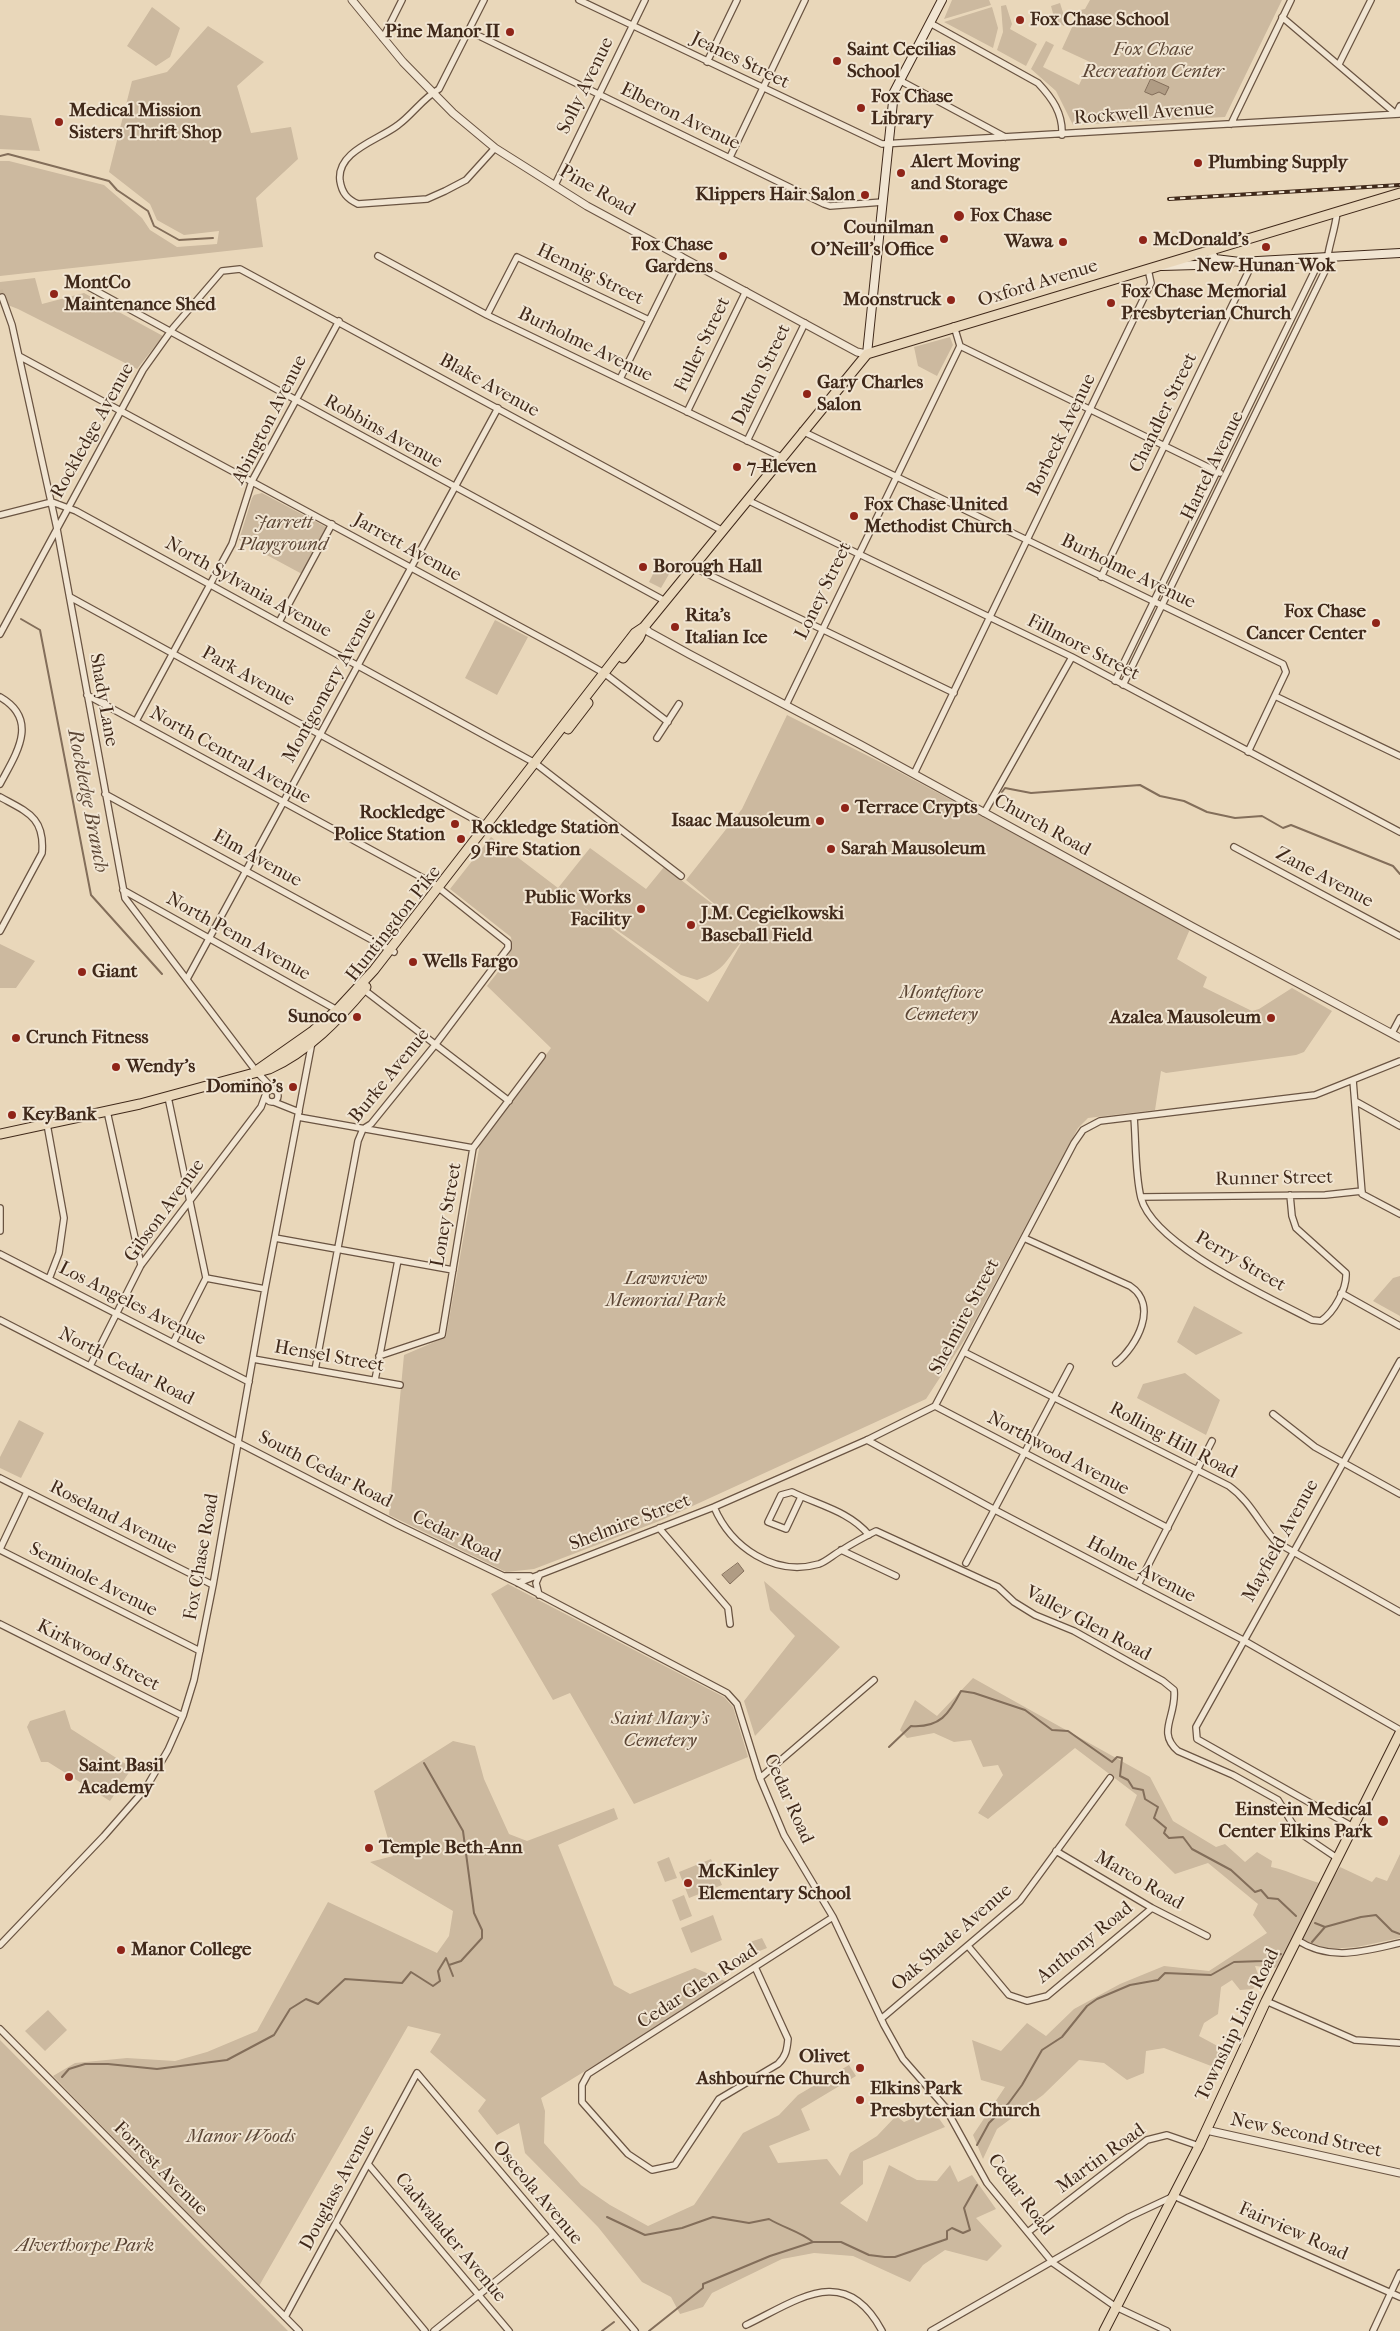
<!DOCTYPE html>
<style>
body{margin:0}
canvas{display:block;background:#e9d7ba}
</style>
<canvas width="1400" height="2331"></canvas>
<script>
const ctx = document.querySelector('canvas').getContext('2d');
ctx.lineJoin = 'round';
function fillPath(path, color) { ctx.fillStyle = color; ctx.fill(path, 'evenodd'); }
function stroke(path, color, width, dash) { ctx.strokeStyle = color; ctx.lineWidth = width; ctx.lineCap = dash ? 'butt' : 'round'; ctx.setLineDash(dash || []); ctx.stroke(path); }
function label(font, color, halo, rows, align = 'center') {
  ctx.font = font + ' "IM FELL French Canon",serif'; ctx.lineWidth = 4; ctx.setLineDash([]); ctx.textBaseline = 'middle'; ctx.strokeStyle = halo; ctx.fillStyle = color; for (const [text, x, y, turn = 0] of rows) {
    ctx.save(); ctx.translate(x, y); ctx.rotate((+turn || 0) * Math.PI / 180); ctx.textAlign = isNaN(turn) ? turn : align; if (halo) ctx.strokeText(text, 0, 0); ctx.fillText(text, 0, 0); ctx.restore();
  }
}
const green = new Path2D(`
 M952,0H989L991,5L944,19Z
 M1090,0H1282L1225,117L1073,125L1056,91L1031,69L1046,41L1054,45L1043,67L1079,85L1090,62L1062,49L1080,10L1085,9Z
 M1060,3L1066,22L1064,26L1055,21L1051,6Z
 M1006,5L1012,24L1010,29L1037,44L1026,66L997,50L1003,32L1001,6Z
 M152,7L180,28L170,57L156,66L127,46Z
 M992,7L998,28L993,48L944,22Z
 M208,26L264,62L237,86L251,133L291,127L298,159L256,198L263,247L0,276V161H9L104,185L142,218L150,230L177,247L217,244L219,231L184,235L157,220L150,204L109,172L132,81L167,72Z
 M0,115L31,118L40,151L0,149Z
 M35,278L42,304L84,293L163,336L137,369L18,309L0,302V282Z
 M950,337L953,345L937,376L918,366L914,347Z
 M262,493L326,527L302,574L239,540L252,498L254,495Z
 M659,562L672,569L661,588L649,582Z
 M495,620L528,637L497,695L465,678Z
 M787,715L890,767L1190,929L1177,959L1207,977L1203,987L1252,1011L1259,1009L1292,988L1332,1011L1304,1052L1296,1055L1166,1073L1161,1071L1155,1110L1088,1118L1078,1128L965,1339L926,1399L662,1520L534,1569L506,1572L389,1515L404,1355L446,1337L480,1143L551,1048L487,986C497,973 515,954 511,937L450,889L491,837L558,888L590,848L646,889L664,867L731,918L686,880L742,809ZM581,905L681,975L697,980C727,970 725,960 743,940L708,1002Z
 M0,944L35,961L16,988H0Z
 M1400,1276V1316L1373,1301L1393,1278Z
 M1194,1306L1243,1333L1196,1355L1177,1342Z
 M1185,1373L1220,1400L1206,1435L1137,1398L1143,1384Z
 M19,1420L44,1433L21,1478L0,1468V1457Z
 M764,1581L840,1647L755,1736L744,1701L795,1636L770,1610Z
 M508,1584L724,1697L733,1707L748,1757L634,1804L570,1693L553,1700L491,1594Z
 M973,1678L1150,1777L1173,1821L1216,1847L1225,1844L1245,1862L1257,1852L1272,1861L1271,1867C1291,1871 1309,1882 1329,1885L1340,1867L1372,1882L1376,1877L1387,1881L1400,1854V1938L1357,1947L1328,1949L1306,1941L1275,1968L1255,1966L1260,1980L1253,1989L1240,1990L1232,1980L1221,1987L1218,2014L1204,2023L1199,2036L1225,2050L1219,2069L1164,2048L1146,2051L1144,2073L1127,2080L1104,2063L1079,2060L1043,2095L997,2129L983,2159L973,2135L1005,2087L981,2080L972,2040L1001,2051L1027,2023L1046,2036L1074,2009L1120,1984L1164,1966L1209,1971L1267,1933L1253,1915L1258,1904L1208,1863L1175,1874L1125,1825L1137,1795L1075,1748L988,1819L978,1813L1003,1775L998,1765L983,1767L971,1740L954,1742L934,1733L907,1738L900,1730L915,1700L937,1716Z
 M65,1710L71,1729L132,1768L110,1801L48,1762H41L27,1727L30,1721Z
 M453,1741L475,1746L484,1779L509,1834L527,1841L614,1808L618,1819L558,1845L614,1985L630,1994L695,1968L732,1984L635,2045L595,2065L541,2098L545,2111L544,2143L581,2185L610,2205L648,2226L694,2205L743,2133L779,2115L798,2095L849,2065L856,2076L801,2109L810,2130L769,2146L778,2163L827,2159L840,2176L850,2153L877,2136L896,2116L904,2122L933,2110L945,2127L863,2161V2184L840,2203L867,2222L889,2165L917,2180L937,2181L950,2165L958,2182L972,2175L996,2209L976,2218L1002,2246L987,2261L945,2250L923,2265L910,2282L853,2256L814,2253L782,2259L712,2293L703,2307L680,2314L671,2297L642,2282L598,2227L525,2153L519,2123L497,2135L478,2111L486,2100L430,2052L441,2034L408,2026L259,2286L53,2076L75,2063L127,2058L175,2061L207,2052L257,2031L328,1902L437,1953L449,1936L453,1911L370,1862L393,1856L374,1791Z
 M669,1857L677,1878L665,1882L657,1862Z
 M711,1859L722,1885L689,1898L679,1872Z
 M684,1895L692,1916L680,1921L672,1900Z
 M713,1915L722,1940L691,1953L681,1928Z
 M762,1938L767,1948L752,1954L747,1943Z
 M48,2010L67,2030L45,2051L25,2031Z
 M0,2040L288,2331H0Z`);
const water = new Path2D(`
 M1151,79L1169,87L1165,95L1159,92L1152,95L1145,92Z
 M738,1563L744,1571L730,1584L722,1575Z`);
const stream = new Path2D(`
 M0,156L8,154L109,181L117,190L148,211L154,226L179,240L213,238
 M21,619L40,630L91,895L162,974
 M1002,792L1005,788L1031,793L1140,785L1160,796L1184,801L1207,812L1235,818L1262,816L1283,828L1291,825L1393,866L1400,874
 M889,1747L911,1726C940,1728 949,1714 961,1691L974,1693L1025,1710L1052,1730L1068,1731L1112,1762L1117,1757L1122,1758L1120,1776L1128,1780L1133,1788L1143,1790L1145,1799L1158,1807L1154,1818L1166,1828L1164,1833L1169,1838L1183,1837L1192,1849L1231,1870L1255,1892L1261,1890L1268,1898L1278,1899L1296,1916
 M424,1763L463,1831L474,1913L482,1930V1938L461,1961L449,1965
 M1315,1923L1325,1927
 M1312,1942L1325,1927L1361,1917L1376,1915L1392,1931L1400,1934
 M62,2077L69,2069L85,2064H108L157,2069L227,2060L274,2035L290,2009L306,1999L318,2004L345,1979L402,1983L411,1972L433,1986L440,1981L438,1971L446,1958L453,1976
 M977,2145L989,2123L1008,2104L1022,2085L1042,2050L1062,2037L1087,2006L1097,1999L1130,1985L1158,1980L1165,1973L1211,1975L1234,1962L1263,1961L1281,1954
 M607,2217L645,2235L682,2228L713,2217L749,2223L769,2219C784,2228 799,2231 813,2242
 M602,2331L614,2322
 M649,2331L703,2288V2284L770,2256L813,2242H841L869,2255L885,2257H895L947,2239V2231L952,2228L963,2233L970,2230L964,2208L977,2185`);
const minorTunnel = new Path2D(`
 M0,290L2,297`);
const minor = new Path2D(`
 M484,0L439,89C422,99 413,114 398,125C379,140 336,151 340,181C342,193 347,199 358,204L427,199L445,191L466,180L495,148
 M579,0L882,144L1400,114
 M1282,17L1396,114L1400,106
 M930,23L1038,83C1052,98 1063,113 1062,135
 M469,31L824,204L830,206L883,202
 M383,38L402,0
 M707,62L737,0
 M1339,64L1371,0
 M899,80L1005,137
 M1231,124L1291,0
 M730,157L805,0
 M555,185L645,0
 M378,256L487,315L781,457
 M87,286L665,601
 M2,297L12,325L57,529L125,898L256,1071L274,1090
 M487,315L517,257L649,320
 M960,346L1220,473
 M19,356L569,653L604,673L668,722
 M620,379L681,256
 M687,412L746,291
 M802,431L1283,664L1286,672L1248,752
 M747,441L805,323
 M747,500L1072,657L1400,832
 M0,515L52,502L76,511L535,763L681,876
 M693,567L954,693
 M1101,577L1253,262
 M70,597L490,828
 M279,622L332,524
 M0,634L143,370L173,328L222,271L240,269L723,531
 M1115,681L1317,266L1327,258
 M1123,685L1326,269C1327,249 1335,232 1337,212
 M87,695L434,884L508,943V948L435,1045L371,1124L363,1129L358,1141L315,1370
 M1275,696L1400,756
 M0,697C40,720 16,754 0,784
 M786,705L960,346L954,326
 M136,721L232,544L252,481L339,321
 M657,738L679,704
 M914,774L1151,283L1148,269
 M105,794L394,952
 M0,797C27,812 45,817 42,853L0,931
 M984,813L1072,657
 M1234,847L1400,936
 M123,890L337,1010
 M187,979L498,408
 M363,989L509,1101
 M1392,1033L1400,1018
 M1353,1080L1362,1193
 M266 1096a6 6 0 1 1 12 0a6 6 0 1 1-12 0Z
 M168,1097L206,1278L173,1343
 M1355,1101L1400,1126
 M274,1102L299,1112
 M107,1111L141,1265
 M298,1117L473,1148
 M1134,1117C1136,1142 1135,1174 1141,1198C1154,1246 1269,1297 1312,1320L1321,1321C1334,1312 1347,1289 1346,1273L1296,1228L1292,1216L1290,1195
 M47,1124L64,1218L59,1253L49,1279
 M1141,1197L1325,1195L1362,1191V1194L1400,1214
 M0,1208V1231
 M275,1238L453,1270
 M1024,1238L1130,1286C1159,1305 1137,1346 1116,1363
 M0,1254L249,1382
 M206,1278L265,1289
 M1341,1293L1400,1326
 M0,1320L398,1525L518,1583L727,1693L737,1704L760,1778L784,1835L833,1917L884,2025L903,2059L945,2107L987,2183L1053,2263L1116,2307L1167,2331
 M964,1352L1229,1486C1250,1501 1259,1523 1276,1542L1400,1612
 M379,1356L442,1335L473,1148L542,1056
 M253,1359L400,1385
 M90,1366L141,1265L261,1107L265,1096
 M375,1380L398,1260
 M935,1406L1168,1528
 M1273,1414L1315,1447L1400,1494
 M867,1440L995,1510L1243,1640L1400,1730
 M0,1478L213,1585
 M801,1497L786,1529L768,1522L781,1495L792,1492C818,1505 849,1511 869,1535
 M714,1507C731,1547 774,1577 819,1564C827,1561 834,1554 842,1550C853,1543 864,1537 876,1531L998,1587L1014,1602L1035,1615L1074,1631L1163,1681L1174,1690C1177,1716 1156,1732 1178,1751L1233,1775L1278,1800L1297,1831L1337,1858
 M659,1528L728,1608L730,1624
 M0,1549L27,1492
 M0,1550L200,1651
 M841,1550L896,1576
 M966,1563L1070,1367
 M504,1576H530
 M518,1583L714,1507L867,1440L935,1406L1074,1143L1083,1130L1100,1121L1315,1095L1400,1061
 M1138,1585L1212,1441
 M539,1595L536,1583L540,1574
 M0,1624L183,1716
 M760,1778L874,1680
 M1353,1827L1197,1739L1196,1727L1400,1361
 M1056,1851L1152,1908L1207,1936
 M1297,1940C1331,1962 1364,1951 1400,1943
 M0,1945L104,1836L146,1788L168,1750L183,1716L194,1680L213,1585L265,1289L312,1042
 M968,1946L1009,1995L1027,2001L1047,1996L1152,1908
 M755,1967L788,2039C787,2050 786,2056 778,2064L719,2099L675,2165L652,2170L628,2154L582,2102V2085L588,2074L833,1917
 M1266,2001L1355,2040L1400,2043
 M881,2019L1020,1901L1110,1778
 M0,2029L299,2331
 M368,2164L509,2331
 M336,2224L425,2331
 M1028,2232L1147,2140L1167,2135L1199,2146
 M285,2317L417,2073L635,2331
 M746,2325C798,2300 845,2262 882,2331
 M434,2331L553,2235
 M931,2331L1129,2217L1174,2196L1400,2297
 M1373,2331L1400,2273`);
const tertiary = new Path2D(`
 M352,0L403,62L453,113L495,148L587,206L857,352L867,354
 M644,627L649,632L689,654L861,745L1193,927L1400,1038
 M1206,2130L1400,2173`);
const secondary = new Path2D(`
 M1210,251L1215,259L1240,262L1400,253
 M1162,266L1230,264
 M867,354L894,92L942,0`);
const primary = new Path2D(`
 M623,658L639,638L644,627
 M568,729L588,703
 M256,1071L313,1031L337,1010L374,970L635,633L644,627L653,616L867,354L1400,193
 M0,1134L140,1104L269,1069C308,1052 339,1019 366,987
 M1104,2331L1199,2146L1266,2001L1400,1733`);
const rail = new Path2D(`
 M1169,199L1400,185`);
const markers = [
 [1020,20,5,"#8f2418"],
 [510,32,5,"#8f2418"],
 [837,61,5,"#8f2418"],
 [861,108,5,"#8f2418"],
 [59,122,5,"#8f2418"],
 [1198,163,5,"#8f2418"],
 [901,173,5,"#8f2418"],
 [865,195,5,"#8f2418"],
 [959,216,6,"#8f2418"],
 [944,239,5,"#8f2418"],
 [1143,240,5,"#8f2418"],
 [1063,242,5,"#8f2418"],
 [1266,247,5,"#8f2418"],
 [723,256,5,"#8f2418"],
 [54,294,5,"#8f2418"],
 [951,300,5,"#8f2418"],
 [1111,303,5,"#8f2418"],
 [807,394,5,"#8f2418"],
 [737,467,5,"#8f2418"],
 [854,516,5,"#8f2418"],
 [643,567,5,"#8f2418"],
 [1376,623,5,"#8f2418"],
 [675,627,5,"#8f2418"],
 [845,808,5,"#8f2418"],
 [820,821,5,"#8f2418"],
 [455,824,5,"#8f2418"],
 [461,839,5,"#8f2418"],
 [831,849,5,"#8f2418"],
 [641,909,5,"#8f2418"],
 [691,925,5,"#8f2418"],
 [413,962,5,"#8f2418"],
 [82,972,5,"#8f2418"],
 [357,1017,5,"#8f2418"],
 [1271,1018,5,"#8f2418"],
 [16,1038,5,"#8f2418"],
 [116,1067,5,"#8f2418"],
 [293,1087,5,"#8f2418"],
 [12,1115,5,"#8f2418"],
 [69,1777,5,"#8f2418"],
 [1383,1821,6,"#8f2418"],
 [369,1848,5,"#8f2418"],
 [688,1883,5,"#8f2418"],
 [121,1950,5,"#8f2418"],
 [860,2068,5,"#8f2418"],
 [860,2100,5,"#8f2418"]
];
const poiNames = [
 ["Fox Chase School",1030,20],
 ["Pine Manor II",500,32,"right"],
 ["Saint Cecilias",847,50],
 ["School",847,72],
 ["Fox Chase",871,97],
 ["Library",871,119],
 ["Medical Mission",69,111],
 ["Sisters Thrift Shop",69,133],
 ["Alert Moving",911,162],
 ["and Storage",911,184],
 ["Plumbing Supply",1208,163],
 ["Klippers Hair Salon",855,195,"right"],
 ["Fox Chase",970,216],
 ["Counilman",934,228,"right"],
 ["O'Neill's Office",934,250,"right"],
 ["McDonald's",1153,240],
 ["Wawa",1053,242,"right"],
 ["Fox Chase",713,245,"right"],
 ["Gardens",713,267,"right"],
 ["New Hunan Wok",1266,266,"center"],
 ["MontCo",64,283],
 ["Maintenance Shed",64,305],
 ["Fox Chase Memorial",1121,292],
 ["Presbyterian Church",1121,314],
 ["Moonstruck",941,300,"right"],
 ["Gary Charles",817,383],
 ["Salon",817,405],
 ["7-Eleven",747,467],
 ["Fox Chase United",864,505],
 ["Methodist Church",864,527],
 ["Borough Hall",653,567],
 ["Fox Chase",1366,612,"right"],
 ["Cancer Center",1366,634,"right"],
 ["Rita's",685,616],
 ["Italian Ice",685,638],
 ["Terrace Crypts",855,808],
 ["Rockledge",445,813,"right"],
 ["Police Station",445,835,"right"],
 ["Isaac Mausoleum",810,821,"right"],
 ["Rockledge Station",471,828],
 ["9 Fire Station",471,850],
 ["Sarah Mausoleum",841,849],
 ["Public Works",631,898,"right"],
 ["Facility",631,920,"right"],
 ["J.M. Cegielkowski",701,914],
 ["Baseball Field",701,936],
 ["Wells Fargo",423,962],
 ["Giant",92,972],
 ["Sunoco",347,1017,"right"],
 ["Azalea Mausoleum",1261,1018,"right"],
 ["Crunch Fitness",26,1038],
 ["Wendy's",126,1067],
 ["Domino's",283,1087,"right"],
 ["KeyBank",22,1115],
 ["Saint Basil",79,1766],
 ["Academy",79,1788],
 ["Einstein Medical",1372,1810,"right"],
 ["Center Elkins Park",1372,1832,"right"],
 ["Temple Beth-Ann",379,1848],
 ["McKinley",698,1872],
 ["Elementary School",698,1894],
 ["Manor College",131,1950],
 ["Olivet",850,2057,"right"],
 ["Ashbourne Church",850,2079,"right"],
 ["Elkins Park",870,2089],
 ["Presbyterian Church",870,2111]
];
const parkNames = [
 ["Fox Chase",1153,50],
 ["Recreation Center",1153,72],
 ["Jarrett",283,523],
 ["Playground",283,545],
 ["Montefiore",941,993],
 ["Cemetery",941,1015],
 ["Lawnview",666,1279],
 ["Memorial Park",666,1301],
 ["Saint Mary's",660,1719],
 ["Cemetery",660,1741],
 ["Manor Woods",241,2137],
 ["Alverthorpe Park",85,2246]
];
const streetNames = [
 ["Jeanes Street",740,61,26],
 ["Solly Avenue",586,86,-64],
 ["Rockwell Avenue",1144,114,-4],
 ["Elberon Avenue",680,117,26],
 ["Pine Road",597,191,30],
 ["Hennig Street",590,275,26],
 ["Oxford Avenue",1038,284,-17],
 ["Burholme Avenue",585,345,26],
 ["Fuller Street",703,345,-64],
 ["Dalton Street",762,375,-64],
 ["Blake Avenue",489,386,29],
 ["Chandler Street",1164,413,-64],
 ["Abington Avenue",270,420,-63],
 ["Rockledge Avenue",93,431,-61],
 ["Robbins Avenue",383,432,29],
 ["Borbeck Avenue",1062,435,-64],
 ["Hartel Avenue",1213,466,-64],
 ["Jarrett Avenue",407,548,29],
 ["Burholme Avenue",1128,572,26],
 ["North Sylvania Avenue",248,588,29],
 ["Loney Street",824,591,-64],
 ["Fillmore Street",1083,648,27],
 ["Park Avenue",248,677,29],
 ["Montgomery Avenue",330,686,-61],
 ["Shady Lane",103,700,80],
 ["North Central Avenue",230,756,29],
 ["Church Road",1042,826,29],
 ["Elm Avenue",257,859,29],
 ["Zane Avenue",1324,878,28],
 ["Huntingdon Pike",394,924,-52],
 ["North Penn Avenue",238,937,29],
 ["Burke Avenue",390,1076,-51],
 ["Runner Street",1274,1179,-1],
 ["Gibson Avenue",165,1211,-54],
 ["Loney Street",447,1215,-80],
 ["Perry Street",1240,1262,30],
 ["Los Angeles Avenue",132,1304,27],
 ["Shelmire Street",965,1317,-62],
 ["Hensel Street",329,1357,10],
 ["North Cedar Road",126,1367,27],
 ["Rolling Hill Road",1173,1441,28],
 ["Northwood Avenue",1058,1454,28],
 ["South Cedar Road",325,1470,27],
 ["Roseland Avenue",113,1518,27],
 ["Shelmire Street",630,1523,-21],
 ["Cedar Road",456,1537,26],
 ["Mayfield Avenue",1281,1541,-61],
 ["Fox Chase Road",202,1557,-80],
 ["Holme Avenue",1141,1570,28],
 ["Seminole Avenue",93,1580,27],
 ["Valley Glen Road",1088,1624,28],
 ["Kirkwood Street",98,1656,27],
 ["Cedar Road",788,1799,66],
 ["Marco Road",1139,1881,30],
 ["Oak Shade Avenue",952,1938,-41],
 ["Anthony Road",1085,1943,-39],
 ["Cedar Glen Road",698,1987,-33],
 ["Township Line Road",1238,2025,-64],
 ["New Second Street",1306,2136,12],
 ["Martin Road",1101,2159,-36],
 ["Forrest Avenue",160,2169,45],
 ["Douglass Avenue",338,2188,-62],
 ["Osceola Avenue",537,2193,50],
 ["Cedar Road",1020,2195,53],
 ["Fairview Road",1293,2232,24],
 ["Cadwalader Avenue",450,2238,50]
];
const waterNames = [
 ["Rockledge Branch",87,801,79]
];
fillPath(green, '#ccb99f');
fillPath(water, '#b09c84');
stroke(water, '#836e5a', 1);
stroke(stream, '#836e5a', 2);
stroke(minorTunnel, '#c7b49a', 5.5, [5.5, 3]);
stroke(minor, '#6a5442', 8);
stroke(tertiary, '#6a5442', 9);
stroke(secondary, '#40291a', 10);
stroke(primary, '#40291a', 11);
stroke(minor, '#f1e5d2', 5.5);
stroke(tertiary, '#f1e5d2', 7);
stroke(secondary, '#f1e5d2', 8);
stroke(primary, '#e9d7ba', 9);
stroke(rail, '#40291a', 4);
stroke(rail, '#f1e5d2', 2, [5.5]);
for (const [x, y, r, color] of markers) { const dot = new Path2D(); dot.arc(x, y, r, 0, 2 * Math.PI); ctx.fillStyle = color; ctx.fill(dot); stroke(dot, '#f1e5d2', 2); }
label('bold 19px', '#40291a', '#f1e5d2', poiNames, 'left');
label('italic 19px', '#5c4635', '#f1e5d2', parkNames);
label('19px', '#40291a', '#f1e5d2', streetNames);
label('italic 20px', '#5c4634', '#f1e5d2', waterNames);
</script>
